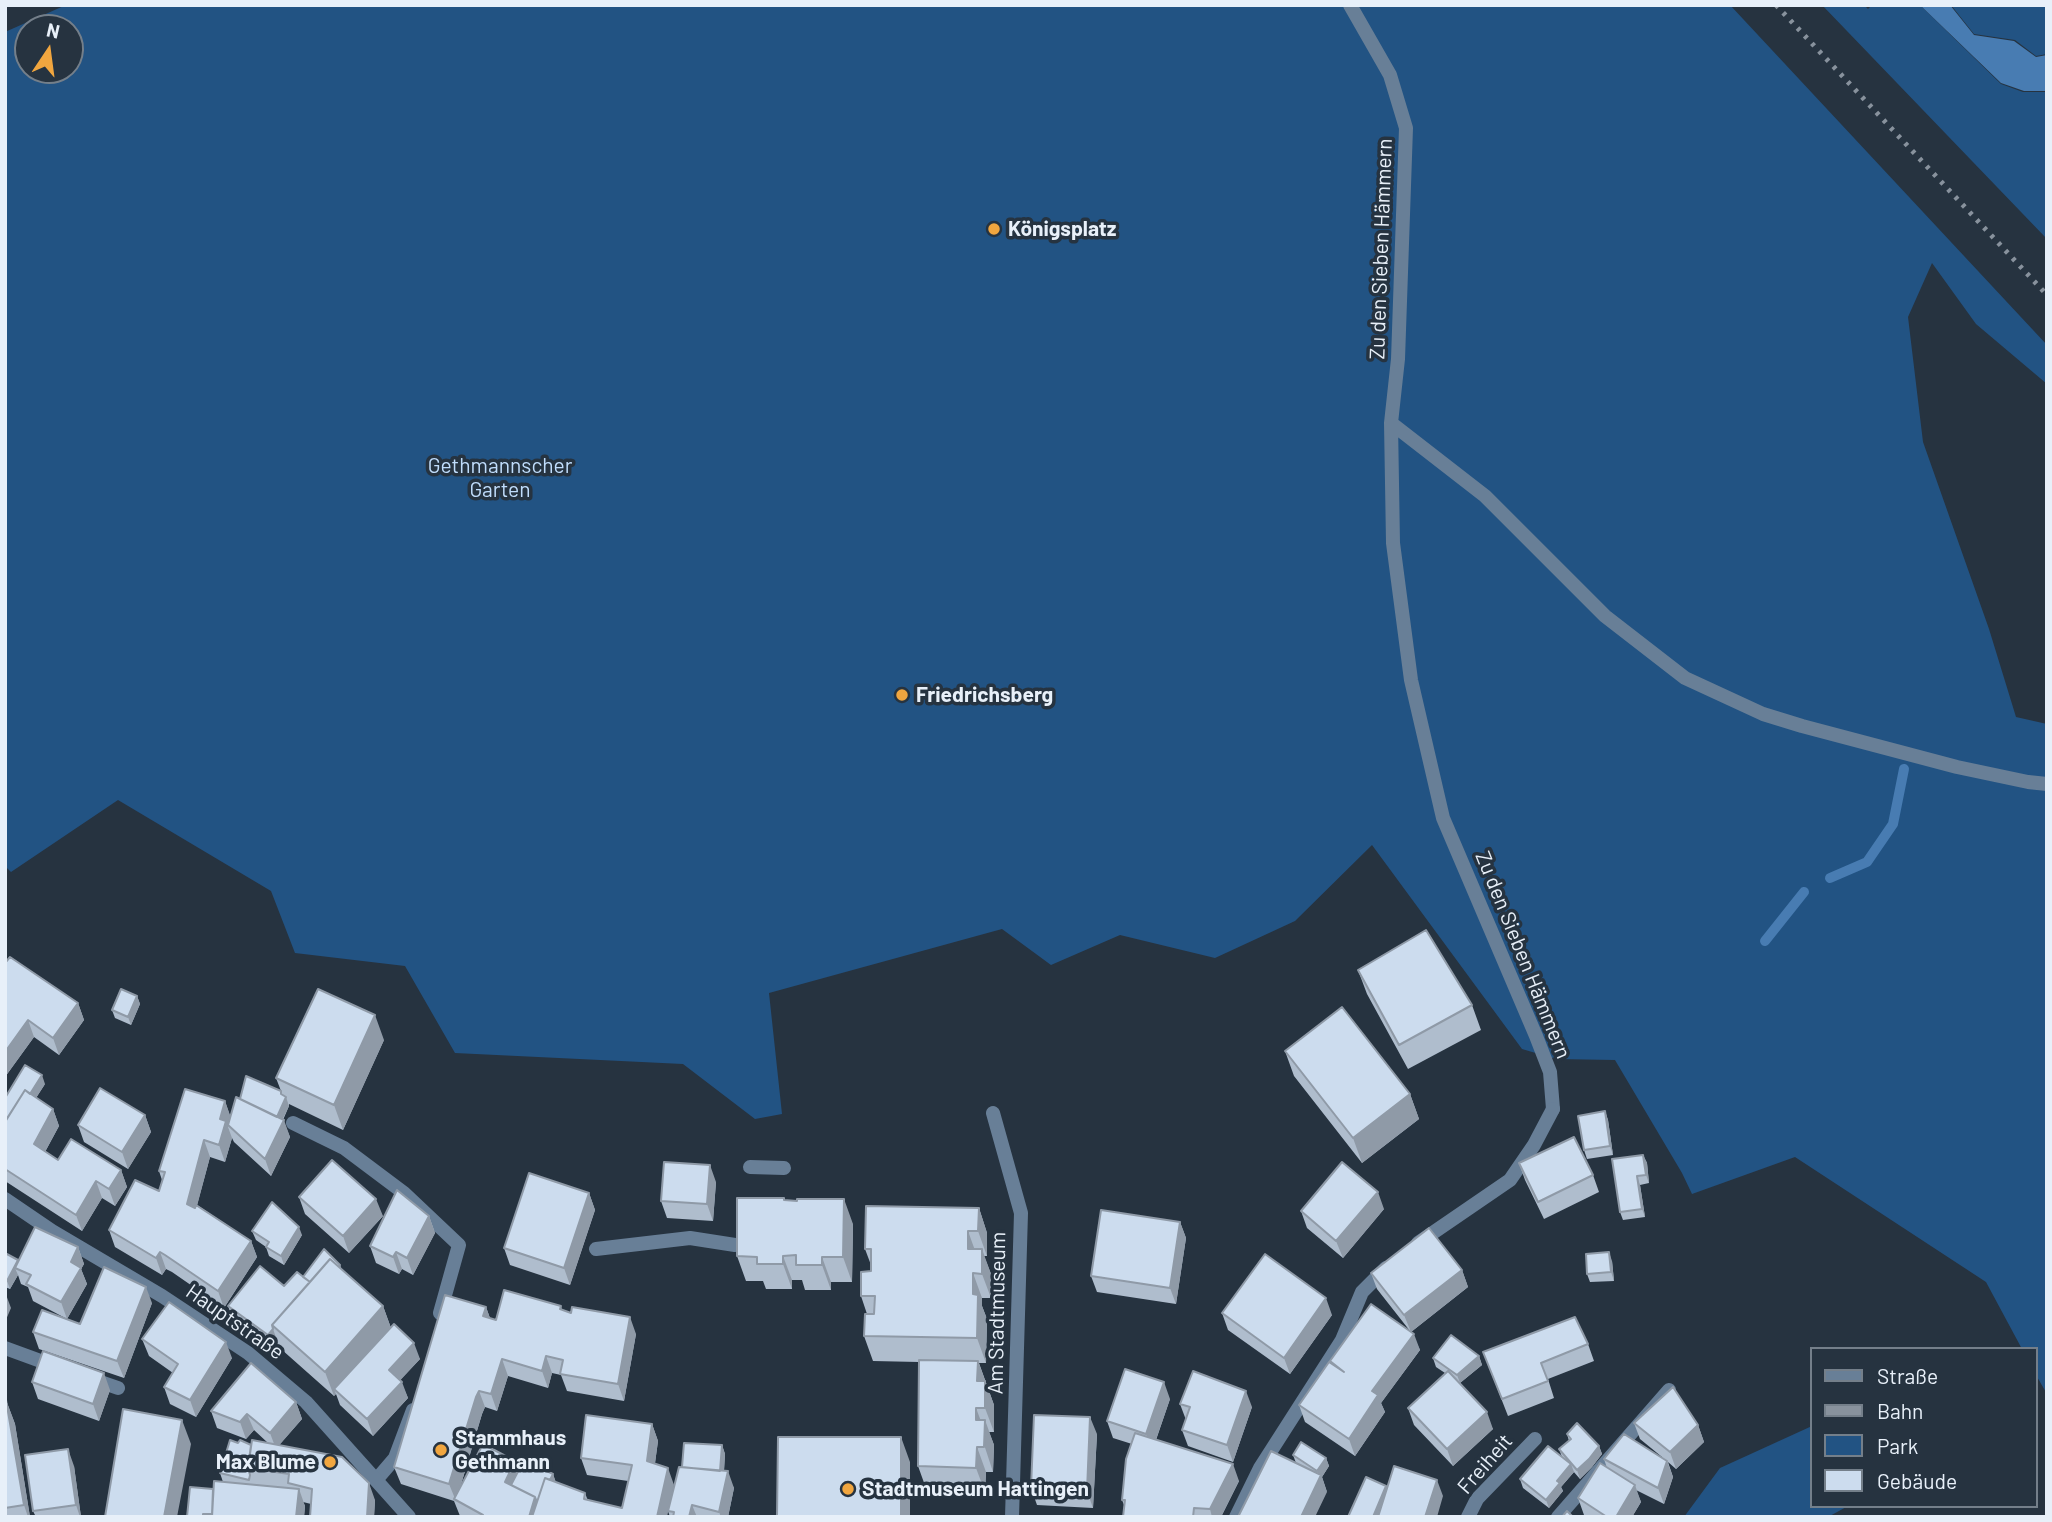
<!DOCTYPE html>
<meta charset="utf-8">
<style>
body{margin:0}
#map{position:relative;width:2052px;height:1522px;overflow:hidden;background:#263340;font-family:Barlow,sans-serif}
canvas{display:block}
.frame{position:absolute;inset:0;border:7px solid #e8f0f9;pointer-events:none}
.legend{position:absolute;left:1810px;top:1347px;width:228px;height:161px;box-sizing:border-box;background:#263340;border:2px solid #747f8a;margin:0;padding:9px 12px;list-style:none;font-size:21px;color:#e8f0f9}
.legend li{display:flex;align-items:center;gap:14px;height:35px}
.legend b{width:35px;border:2px solid #747f8a}
.north{position:absolute;left:14px;top:14px;width:70px;height:70px;box-sizing:border-box;background:#263340;border:2px solid #747f8a;border-radius:50%;rotate:13deg;font-size:19px;font-weight:700;line-height:28px;text-align:center;color:#e8f0f9}
.north::after{content:'';display:block;margin:auto;width:24px;height:32px;background:#f1a63f;clip-path:polygon(50% 0,100% 100%,50% 72%,0 100%)}
</style>
<div id="map">
<canvas width="2052" height="1522"></canvas>
<div class="frame"></div>
<ul class="legend">
<li><b style="height:9px;background:#687f97"></b>Straße</li>
<li><b style="height:9px;background:#88929d"></b>Bahn</li>
<li><b style="height:19px;background:#225383"></b>Park</li>
<li><b style="height:19px;background:#ccdcee"></b>Gebäude</li>
</ul>
<div class="north">N</div>
</div>
<script>
const ctx = document.querySelector('canvas').getContext('2d');
ctx.lineJoin = 'round';
function fillPath(path, color) { ctx.fillStyle = color; ctx.fill(path, 'evenodd'); }
function stroke(path, color, width, dash) { ctx.strokeStyle = color; ctx.lineWidth = width; ctx.lineCap = dash ? 'butt' : 'round'; ctx.setLineDash(dash || []); ctx.stroke(path); }
function label(font, color, halo, rows, align = 'center') {
  ctx.font = font + ' Barlow,sans-serif'; ctx.lineWidth = 7; ctx.setLineDash([]); ctx.textBaseline = 'middle'; ctx.strokeStyle = halo; ctx.fillStyle = color; for (const [text, x, y, turn = 0] of rows) {
    ctx.save(); ctx.translate(x, y); ctx.rotate((+turn || 0) * Math.PI / 180); ctx.textAlign = isNaN(turn) ? turn : align; if (halo) ctx.strokeText(text, 0, 0); ctx.fillText(text, 0, 0); ctx.restore();
  }
}
const green = new Path2D(`
 M66,5H1730L2047,345V384L1976,324L1932,263L1908,317L1923,442L1989,629L2016,717L2047,724V1394L2036,1375V1349H2022L1986,1282L1795,1157L1692,1194L1682,1173L1615,1060L1556,1059L1522,1049L1372,845L1295,921L1215,958L1120,935L1051,965L1002,929L769,993L782,1114L755,1119L683,1064L455,1053L405,966L295,953L271,891L118,800L11,872L5,866V32ZM28,28H70V70H28Z
 M1822,5H1864L1868,9L1872,5L1921,6L2001,84L2023,92H2047V239Z
 M1951,5H2047V54L2036,56L2015,40L1974,34Z
 M1812,1426V1506H1848L1828,1517H1684L1720,1468Z`);
const water = new Path2D(`
 M1920,5H1950L1974,35L2014,41L2036,57L2047,55V91H2024L2001,83Z`);
const stream = new Path2D(`
 M1830,878L1867,862L1893,824L1904,769
 M1765,941L1804,892`);
const service = new Path2D(`
 M1350,5L1390,75L1406,128L1398,359L1391,423L1393,543L1411,680L1443,818L1536,1036L1550,1072L1553,1109
 M1391,423L1485,496L1605,616L1685,678L1763,714L1802,726L1957,767L2028,782L2047,784
 M293,1123L344,1148L404,1193L459,1245L440,1313
 M750,1167L784,1168
 M596,1249L690,1238L735,1245
 M5,1348L57,1367
 M92,1379L118,1388
 M377,1479L395,1458L413,1410`);
const minor = new Path2D(`
 M993,1113L1021,1213L1012,1517
 M5,1199L52,1231L162,1296L248,1353L306,1402L409,1517
 M1418,1243L1510,1180L1534,1145L1553,1109
 M1236,1517L1260,1468L1342,1340L1362,1292L1386,1268
 M1468,1517L1477,1499L1535,1439
 M1558,1517L1669,1390`);
const rail = new Path2D(`
 M1776,5L2047,295`);
const wall = new Path2D(`
 M5,963L78,1003L84,1020L59,1055L34,1037L5,1077Z
 M1358,970L1472,1005L1481,1030L1408,1069L1367,994Z
 M137,996L140,1004L131,1025L115,1018L112,1010Z
 M384,1040L343,1130L289,1104V1106L283,1120L290,1137L271,1176L234,1142L232,1138L225,1162L210,1157L197,1205L251,1241L257,1257L224,1308L172,1272L166,1269L162,1275L115,1247L109,1230L159,1191L162,1180L159,1171L225,1101L230,1116L240,1099L281,1091L276,1078Z
 M1285,1051L1410,1094L1419,1119L1362,1163L1294,1076Z
 M45,1084L36,1098L53,1109L59,1126L45,1152L58,1160L121,1170L127,1187L115,1206L102,1198L82,1231L5,1181V1098Z
 M1605,1111L1608,1120L1613,1155L1587,1159L1584,1150Z
 M145,1115L151,1132L128,1169L84,1142L78,1125Z
 M1643,1155L1647,1163L1649,1183L1640,1185L1645,1217L1623,1220L1620,1212Z
 M1519,1163L1593,1175L1599,1192L1544,1219L1525,1180Z
 M716,1182L713,1221L667,1218L661,1201Z
 M589,1193L595,1210L570,1285L510,1265L504,1248Z
 M299,1197L383,1216L349,1253L305,1214Z
 M785,1200L853,1224L852,1282H831V1290H805L802,1280H792V1289H766L763,1281H746L737,1256Z
 M979,1208L987,1233V1256H984L991,1274V1298H982V1306L987,1319L986,1363H979L994,1405V1432H989L994,1445L993,1472H986L985,1492L927,1491L918,1466L919,1362L873,1361L864,1336L867,1314L861,1296L871,1271V1265L865,1249Z
 M1384,1209L1343,1258L1307,1228L1301,1211Z
 M429,1216L435,1233L413,1275L402,1269L399,1274L376,1263L370,1246Z
 M1180,1222L1186,1238L1176,1304L1097,1292L1091,1276Z
 M252,1231L302,1235L284,1265L269,1256L266,1247L256,1240Z
 M78,1247L84,1264L81,1269L87,1284L67,1319L33,1301L28,1287L21,1284L18,1275L10,1289L5,1287V1253L18,1260Z
 M1612,1261L1614,1281L1590,1282L1587,1274Z
 M340,1265L342,1270L383,1306L391,1328L420,1359L400,1380L408,1398L373,1436L340,1405L336,1394L334,1396L281,1349L279,1346L274,1352L234,1323L228,1306L284,1286L303,1277Z
 M1462,1270L1468,1287L1411,1332L1420,1350L1381,1403L1385,1412L1355,1456L1305,1422L1299,1405L1331,1363L1330,1361L1410,1331L1377,1289L1371,1273Z
 M152,1303L124,1378L39,1349L33,1332L80,1324Z
 M561,1306L562,1310L636,1334L624,1401L567,1391L561,1375L552,1373L548,1388L508,1376L497,1411L485,1407L482,1414L460,1488L519,1470L553,1474L556,1483L585,1493L588,1501L622,1508L628,1481L587,1475L581,1458L652,1424L658,1441L655,1463L667,1517H461L460,1516L454,1501L401,1484L394,1467L486,1307L490,1318L496,1320Z
 M1222,1313L1332,1315L1290,1374L1228,1330Z
 M142,1339L232,1358L196,1417L170,1404L164,1387L173,1373L149,1356Z
 M1588,1344L1594,1361L1548,1379L1554,1398L1508,1416L1483,1352Z
 M1479,1356L1482,1365L1460,1383L1493,1429L1453,1466L1414,1425L1408,1408L1445,1373L1436,1367L1433,1358Z
 M32,1382L110,1390L99,1421L38,1399Z
 M1170,1399L1156,1440L1239,1481L1221,1517H1123L1124,1505L1122,1500L1132,1444L1113,1438L1107,1421Z
 M5,1400H6L15,1424L30,1517H5Z
 M296,1402L302,1419L279,1445L375,1500L374,1517H310L311,1504L303,1502L305,1506L304,1517H187L213,1489L223,1482L220,1473L238,1443L251,1445L268,1443L254,1430L246,1439L217,1428L211,1411Z
 M1180,1404L1252,1407L1233,1462L1188,1446L1182,1430L1186,1420Z
 M1634,1423L1698,1425L1704,1442L1676,1469L1668,1462L1673,1477L1664,1504L1636,1490L1641,1502L1632,1517H1587L1584,1515L1578,1498L1607,1468L1604,1459L1662,1457L1640,1439Z
 M1097,1434L1093,1508L1037,1505L1031,1488Z
 M1567,1434L1599,1446L1602,1454L1592,1467L1580,1479L1573,1471L1574,1472L1561,1487L1563,1491L1549,1508L1523,1488L1520,1479L1562,1457L1559,1449L1569,1441Z
 M722,1445L725,1454L724,1471L734,1488L728,1517H670L668,1511L682,1467Z
 M1293,1455L1326,1458L1329,1466L1322,1477L1327,1492L1296,1463Z
 M74,1466L81,1517H36L33,1511Z`);
const shadedWall = new Path2D(`
 M137,996L140,1004L131,1025L128,1017Z
 M78,1003L84,1020L59,1055L53,1038Z
 M375,1015L384,1040L343,1130L334,1105Z
 M28,1020L34,1037L5,1077V1052Z
 M42,1075L45,1084L14,1132L11,1123Z
 M1410,1094L1419,1119L1362,1163L1353,1138Z
 M286,1097L289,1106L278,1129L275,1121Z
 M225,1101L231,1118L228,1127L232,1138L225,1162L219,1145L220,1119Z
 M53,1109L59,1126L40,1161L34,1144Z
 M1605,1111L1608,1120L1613,1155L1610,1146Z
 M145,1115L151,1132L128,1169L122,1152Z
 M284,1120L290,1137L271,1176L265,1159Z
 M204,1140L210,1157L193,1221L187,1204Z
 M1643,1155L1647,1163L1649,1183L1646,1175Z
 M710,1165L716,1182L713,1221L707,1204Z
 M121,1170L127,1187L115,1206L109,1189Z
 M1637,1176L1640,1185L1645,1217L1642,1209Z
 M96,1181L102,1198L82,1231L76,1215Z
 M1378,1192L1384,1209L1343,1258L1336,1241Z
 M589,1193L595,1210L570,1285L564,1268Z
 M376,1199L383,1216L349,1253L343,1236Z
 M844,1199L853,1224L852,1282L843,1257Z
 M979,1208L987,1233V1256L978,1231Z
 M429,1216L435,1233L413,1275L407,1258Z
 M1180,1222L1186,1238L1176,1304L1170,1288Z
 M299,1227L302,1235L284,1265L281,1256Z
 M968,1231L977,1256L968,1249Z
 M251,1241L257,1257L224,1308L218,1291Z
 M78,1247L84,1264L81,1269L87,1284L67,1319L61,1302L71,1262Z
 M982,1249L991,1274V1298L982,1274Z
 M160,1252L166,1269L162,1275L156,1258Z
 M396,1252L402,1269L399,1274L393,1257Z
 M1609,1252L1612,1261L1614,1281L1611,1272Z
 M783,1256L792,1280V1289L783,1264Z
 M822,1257L831,1282V1290L822,1265Z
 M18,1260L15,1268L18,1275L10,1289L7,1281Z
 M1462,1270L1468,1287L1411,1332L1404,1315Z
 M973,1273L982,1298V1306L987,1319L986,1363L977,1338L973,1294Z
 M146,1287L152,1303L124,1378L117,1361Z
 M5,1292L11,1308L5,1322Z
 M1326,1298L1332,1315L1290,1374L1284,1358Z
 M383,1306L392,1331L334,1389L336,1394L334,1396L325,1372Z
 M486,1307L492,1324L483,1316Z
 M630,1317L636,1334L624,1401L618,1384Z
 M273,1329L279,1346L274,1352L268,1335Z
 M1414,1334L1420,1350L1381,1403L1385,1412L1355,1456L1349,1439L1372,1391Z
 M226,1342L232,1358L196,1417L190,1400Z
 M414,1343L420,1359L395,1386L389,1370Z
 M546,1356L552,1373L548,1388L542,1371Z
 M1479,1356L1482,1365L1460,1383L1457,1375Z
 M502,1359L508,1376L497,1411L491,1394Z
 M978,1361L994,1405V1432L985,1408L977,1381Z
 M104,1373L110,1390L99,1421L93,1404Z
 M402,1382L408,1398L373,1436L367,1419Z
 M1164,1382L1170,1399L1152,1451L1146,1434Z
 M479,1391L485,1407L482,1414L456,1501L449,1484L476,1397Z
 M1246,1391L1252,1407L1233,1462L1227,1445Z
 M6,1400L15,1424L30,1517H28L24,1505Z
 M296,1402L302,1419L276,1449L270,1433Z
 M976,1408L985,1432V1420L994,1445L993,1472L976,1420Z
 M1487,1412L1493,1429L1453,1466L1447,1449Z
 M247,1414L254,1430L246,1439L240,1422Z
 M1090,1417L1097,1434L1093,1508L1087,1491Z
 M182,1420L191,1444L177,1517H164Z
 M652,1424L658,1441L653,1478L647,1461Z
 M1698,1425L1704,1442L1676,1469L1670,1452Z
 M901,1437L910,1462V1517H901Z
 M722,1445L725,1454L723,1486L720,1477Z
 M1599,1446L1602,1454L1592,1467L1580,1479L1577,1470Z
 M977,1447L986,1472L985,1492L976,1468Z
 M68,1449L74,1466L81,1517H80L76,1505Z
 M1326,1458L1329,1466L1322,1477L1327,1492L1315,1517H1301L1320,1478L1317,1471Z
 M515,1461L522,1478L514,1493L505,1482Z
 M1667,1461L1673,1477L1664,1504L1658,1488Z
 M1233,1464L1239,1481L1221,1517H1212L1210,1509Z
 M1571,1464L1574,1472L1561,1487L1563,1491L1549,1508L1546,1500L1557,1481Z
 M668,1468L674,1485L667,1517H657Z
 M728,1471L734,1488L728,1517H721L719,1512Z
 M553,1474L556,1483L540,1517H529L535,1497Z
 M1437,1480L1443,1496L1437,1517H1425Z
 M369,1483L375,1500L374,1517H367Z
 M1635,1485L1641,1502L1632,1517H1616Z
 M1386,1486L1390,1495L1380,1517H1373Z
 M299,1489L305,1506L304,1517H296Z
 M692,1505L697,1517H689Z`);
const building = new Path2D(`
 M1426,930L1472,1005L1399,1045L1358,970Z
 M10,957L78,1003L53,1038L28,1020L5,1052V963Z
 M121,989L137,996L128,1017L112,1010Z
 M318,989L375,1015L334,1105L276,1078Z
 M1342,1007L1410,1094L1353,1138L1285,1051Z
 M25,1065L42,1075L30,1094L25,1090L6,1120H5V1098Z
 M246,1076L281,1091V1094L286,1097L277,1117L240,1099Z
 M100,1088L145,1115L122,1152L78,1125Z
 M185,1089L225,1101L220,1119L226,1121L219,1145L204,1140L187,1204L195,1208L196,1205L251,1241L218,1291L165,1255L160,1252L156,1258L109,1230L135,1180L159,1191L165,1172L159,1171Z
 M25,1090L53,1109L34,1144L58,1160L71,1139L121,1170L109,1189L96,1181L76,1215L5,1169V1122Z
 M236,1097L284,1120L265,1159L228,1125Z
 M1605,1111L1610,1146L1584,1150L1578,1116Z
 M1574,1137L1593,1175L1538,1202L1519,1163Z
 M1643,1155L1646,1175L1637,1176L1642,1209L1620,1212L1612,1159Z
 M332,1160L376,1199L343,1236L299,1197Z
 M664,1162L710,1165L707,1204L661,1201Z
 M1342,1162L1378,1192L1336,1241L1301,1211Z
 M529,1173L589,1193L564,1268L504,1248Z
 M397,1190L429,1216L407,1258L396,1252L393,1257L370,1246Z
 M737,1198H784V1200L797,1201V1199H844L843,1257H822V1265H796V1255L783,1256V1264H757V1257L737,1256Z
 M272,1202L299,1227L281,1256L266,1247L269,1242L252,1231Z
 M866,1206L979,1208L978,1231H968V1249H982V1274L973,1273V1294L978,1295L977,1338L864,1336L865,1314H874L875,1296H861V1272L871,1271V1249H865Z
 M1101,1210L1180,1222L1170,1288L1091,1276Z
 M35,1227L78,1247L71,1262L81,1268L61,1302L26,1284L31,1275L15,1268Z
 M1429,1228L1462,1270L1404,1315L1371,1273Z
 M324,1249L340,1265L339,1267L330,1259L310,1282L303,1277Z
 M1609,1252L1611,1272L1587,1274L1586,1254Z
 M5,1253L18,1260L7,1281L5,1280Z
 M1265,1254L1326,1298L1284,1358L1222,1313Z
 M330,1259L383,1306L325,1372L272,1325Z
 M260,1266L284,1286L297,1272L310,1282L272,1325L273,1329L268,1335L228,1306Z
 M104,1267L146,1287L117,1361L33,1332L42,1310L80,1324Z
 M504,1290L561,1306L560,1309L571,1313L572,1307L630,1317L618,1384L560,1374L563,1360L546,1356L542,1371L502,1359L491,1394L479,1391L476,1397L449,1484L394,1467L445,1295L486,1307L483,1316L496,1320Z
 M169,1302L226,1342L190,1400L164,1387L178,1364L142,1339Z
 M1371,1304L1414,1334L1372,1391L1378,1395L1349,1439L1299,1405L1329,1362L1344,1372L1330,1361Z
 M1575,1317L1588,1344L1541,1363L1548,1381L1502,1399L1483,1352Z
 M394,1324L414,1343L389,1370L402,1382L367,1419L334,1389Z
 M1451,1335L1479,1356L1457,1375L1433,1358Z
 M43,1351L104,1373L93,1404L32,1382Z
 M919,1360L978,1361L977,1381H985V1408H976V1420H985L984,1447H977L976,1468L918,1466Z
 M251,1363L296,1402L270,1433L247,1414L240,1422L211,1411Z
 M1125,1369L1164,1382L1146,1434L1107,1421Z
 M1193,1371L1246,1391L1227,1445L1182,1430L1190,1407L1180,1404Z
 M1448,1371L1487,1412L1447,1449L1408,1408Z
 M1673,1387L1698,1425L1670,1452L1634,1423Z
 M5,1400H6L24,1505L5,1508Z
 M123,1409L182,1420L164,1517H105Z
 M586,1415L652,1424L647,1461L668,1468L657,1517H532L545,1478L585,1493L584,1499L622,1508L632,1465L581,1458Z
 M1034,1415L1090,1417L1087,1491L1031,1488Z
 M1577,1423L1599,1446L1589,1459L1577,1470L1559,1449L1571,1439L1567,1434Z
 M1135,1433L1233,1464L1210,1509L1194,1508L1193,1517H1123L1125,1500H1122L1126,1459Z
 M1624,1434L1667,1461L1658,1488L1604,1459Z
 M778,1437H901V1517H777Z
 M230,1440L238,1443L240,1440L251,1445L248,1468L250,1475L249,1480L220,1473Z
 M252,1440L342,1457L369,1483L367,1517H310L312,1489L288,1483L289,1474L248,1468Z
 M1301,1442L1326,1458L1317,1471L1293,1455Z
 M684,1443L722,1445L720,1471L682,1467Z
 M483,1444L515,1461L505,1482L535,1497L529,1517H482L483,1515L454,1499Z
 M1548,1446L1571,1464L1557,1481L1560,1483L1546,1500L1520,1479Z
 M68,1449L76,1505L33,1511L25,1455Z
 M1271,1451L1321,1475L1301,1517H1238Z
 M524,1460L553,1474L550,1480L545,1478L537,1502L535,1497L511,1485Z
 M1600,1463L1635,1485L1616,1517H1607L1578,1498Z
 M1394,1466L1437,1480L1425,1517H1378Z
 M679,1467L728,1471L719,1512L692,1505L689,1517H673L674,1512L668,1511Z
 M1366,1477L1386,1486L1373,1517H1348Z
 M214,1481L299,1489L296,1517H212Z
 M190,1487L213,1489L212,1514H203V1517H187Z
 M1567,1511L1573,1517H1562Z`);
const markers = [
 [994,229,7,"#f1a63f"],
 [902,695,7,"#f1a63f"],
 [441,1450,7,"#f1a63f"],
 [330,1462,7,"#f1a63f"],
 [848,1489,7,"#f1a63f"]
];
const poiNames = [
 ["Königsplatz",1008,229],
 ["Friedrichsberg",916,695],
 ["Stammhaus",455,1438],
 ["Gethmann",455,1462],
 ["Max Blume",316,1462,"right"],
 ["Stadtmuseum Hattingen",862,1489]
];
const streetNames = [
 ["Zu den Sieben Hämmern",1381,249,-88],
 ["Zu den Sieben Hämmern",1523,955,68],
 ["Am Stadtmuseum",997,1313,-89],
 ["Hauptstraße",235,1322,35],
 ["Freiheit",1485,1464,-49]
];
const parkNames = [
 ["Gethmannscher",500,466],
 ["Garten",500,490]
];
fillPath(green, '#225383');
fillPath(water, '#487cb2');
stroke(stream, '#487cb2', 10);
stroke(service, '#687f97', 14);
stroke(minor, '#687f97', 14);
stroke(rail, '#88929d', 5, [3.5, 7]);
fillPath(wall, '#afbdcd');
fillPath(shadedWall, '#8f9aa7');
fillPath(building, '#ccdcee');
stroke(building, '#8f9aa7', 2);
for (const [x, y, r, color] of markers) { const dot = new Path2D(); dot.arc(x, y, r, 0, 2 * Math.PI); ctx.fillStyle = color; ctx.fill(dot); stroke(dot, '#263340', 2.5); }
label('bold 21px', '#e8f0f9', '#263340', poiNames, 'left');
label('21px', '#e8f0f9', '#263340', streetNames);
label('21px', '#c0ddfc', '#263340', parkNames);
</script>
